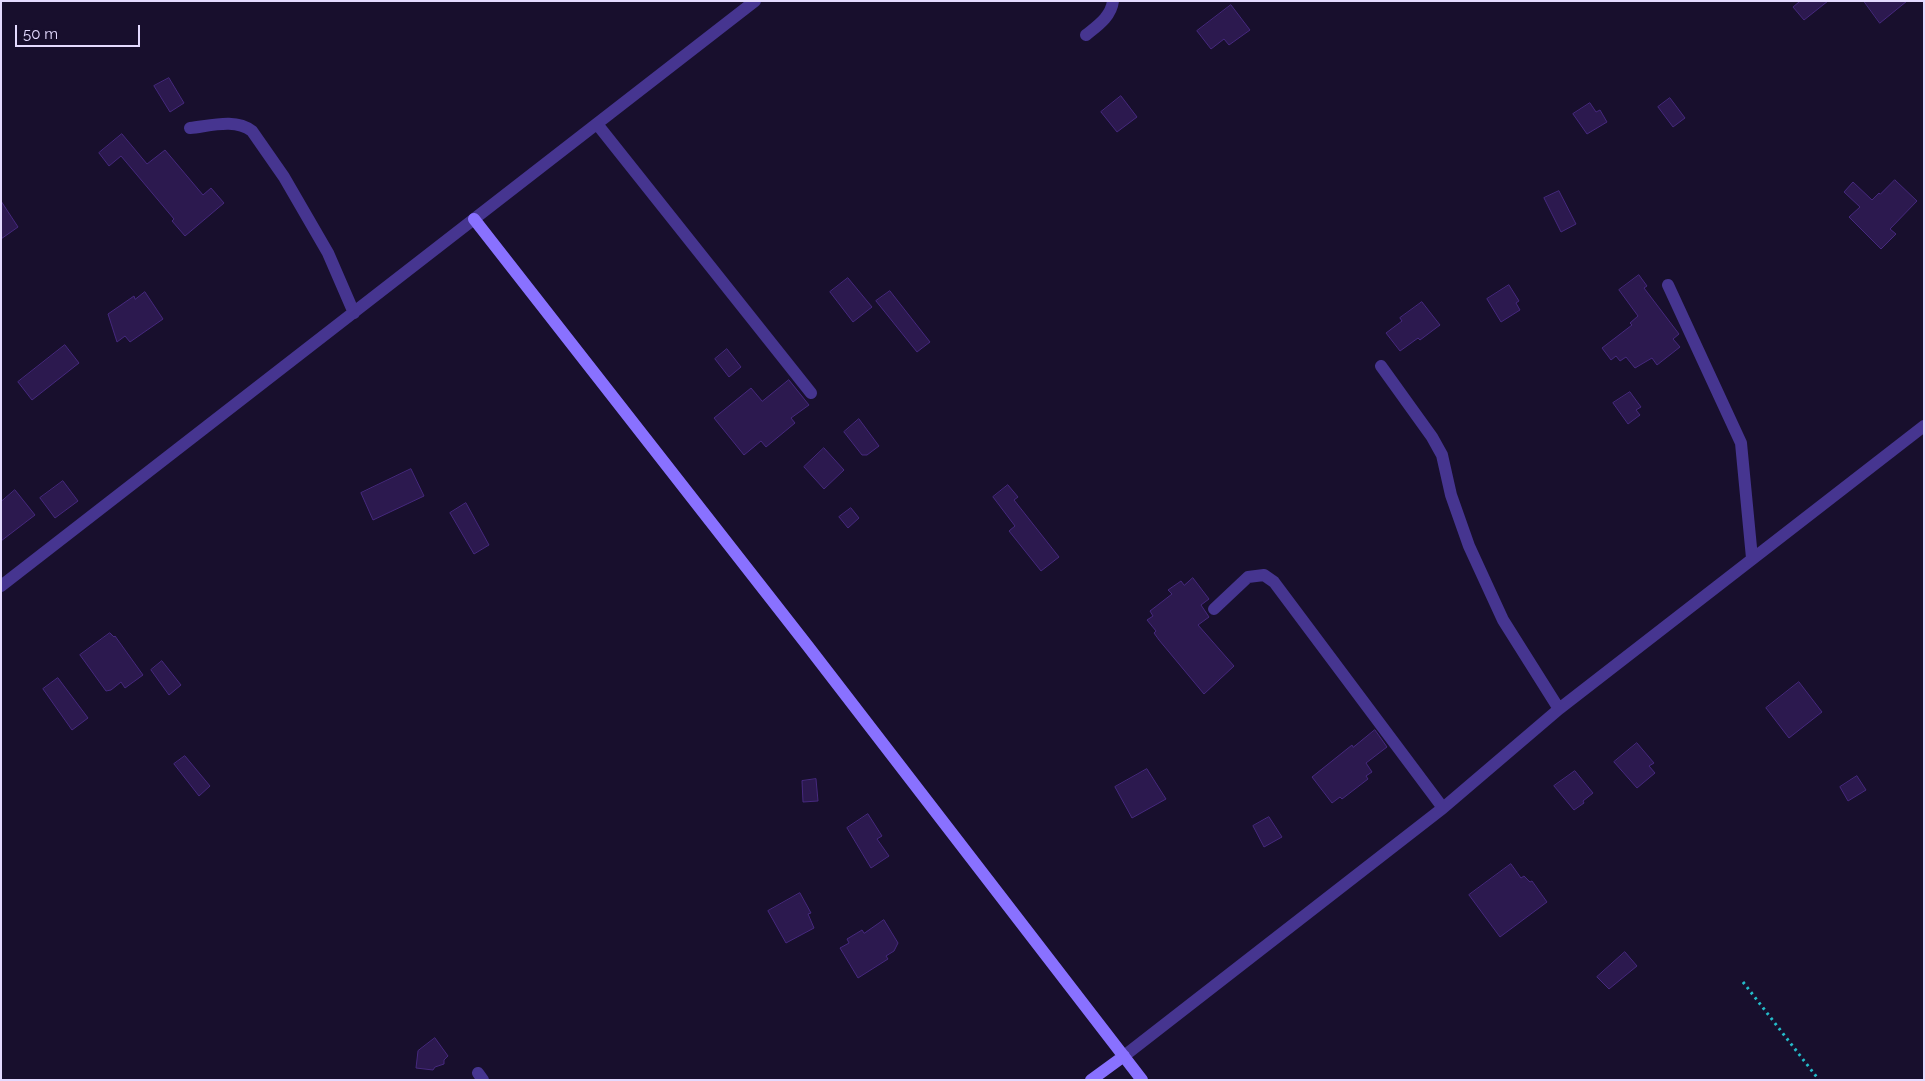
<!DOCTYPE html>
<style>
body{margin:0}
#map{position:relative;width:1925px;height:1081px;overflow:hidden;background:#180f2d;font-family:Raleway,sans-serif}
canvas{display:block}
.frame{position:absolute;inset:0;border:2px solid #e4daff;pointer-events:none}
.scale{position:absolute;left:15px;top:25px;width:125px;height:22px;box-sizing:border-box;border:2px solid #e4daff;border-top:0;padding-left:6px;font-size:15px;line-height:18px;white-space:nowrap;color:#e4daff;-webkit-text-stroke:4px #180f2d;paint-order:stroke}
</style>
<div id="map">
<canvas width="1925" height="1081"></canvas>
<div class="frame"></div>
<div class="scale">50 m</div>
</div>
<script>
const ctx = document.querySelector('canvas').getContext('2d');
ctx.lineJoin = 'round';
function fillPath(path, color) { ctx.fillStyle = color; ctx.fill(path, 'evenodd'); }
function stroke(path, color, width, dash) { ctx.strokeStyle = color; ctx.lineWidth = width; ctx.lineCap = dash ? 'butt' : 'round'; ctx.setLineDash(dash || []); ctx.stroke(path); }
const building = new Path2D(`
 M1798,1H1828L1804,20L1793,7L1799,2Z
 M1864,1H1907L1880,23Z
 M1231,5L1250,30L1229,45L1224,39L1211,49L1197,31Z
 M169,78L184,103L170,112L154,86Z
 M1121,96L1137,117L1117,132L1101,112Z
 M1670,98L1685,118L1673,127L1658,107Z
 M1590,103L1596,112L1600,110L1607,122L1587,134L1573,114Z
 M122,134L147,164L165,150L203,195L211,188L224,203L185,236L172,221L174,219L121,156L109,166L99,153Z
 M1895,180L1917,201L1890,229L1896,234L1881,249L1849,217L1860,207L1844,192L1853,182L1872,200L1879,193L1880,194Z
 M1559,191L1576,224L1561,232L1544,198Z
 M1,201L18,227L1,239Z
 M1639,275L1647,286L1644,288L1679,334L1673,339L1680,347L1657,365L1652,358L1635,368L1626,357L1620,361L1616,356L1611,360L1602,348L1632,325L1630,323L1638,316L1619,290Z
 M848,278L872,307L853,322L830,292Z
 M1509,285L1519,301L1516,303L1520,310L1501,322L1487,299Z
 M890,291L930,342L917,352L876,301Z
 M145,292L163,319L130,342L125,336L117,342L108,314L134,296L135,299Z
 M1422,302L1440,325L1420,340L1418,338L1400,351L1386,333L1402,321L1400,318Z
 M65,345L79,363L32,400L18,382Z
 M727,349L741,367L729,377L715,359Z
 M789,380L809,405L791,418L795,423L766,447L761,441L744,455L714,418L751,388L762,401Z
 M1630,392L1641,407L1636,410L1640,415L1628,424L1613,403Z
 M859,419L879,446L867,455H862L844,432Z
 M824,448L844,470L824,489L804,467Z
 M411,469L424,496L373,520L361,493Z
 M63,481L78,501L55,518L40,498Z
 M1008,485L1018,497L1014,500L1059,557L1041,571L1009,531L1015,526L993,497Z
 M15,490L35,515L1,541V502Z
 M466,503L489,545L474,554L450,513Z
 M851,508L859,518L848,528L839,517Z
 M1193,578L1209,599L1201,605L1209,617L1198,625L1234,666L1204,694L1159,640L1154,633L1156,631L1147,620L1153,616L1150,611L1172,594L1168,590L1181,581L1184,585Z
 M110,633L114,637L115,636L143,675L125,688L121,682L111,690L106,691L80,655Z
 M162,661L181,685L169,695L151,670Z
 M58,678L88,718L72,730L43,689Z
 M1799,682L1822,712L1789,738L1766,708Z
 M1375,730L1387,747L1366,763L1372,772L1366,776L1368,779L1342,799L1340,797L1332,803L1312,777L1352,745L1353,747Z
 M1637,743L1654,763L1649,766L1655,773L1637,788L1614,762Z
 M185,756L210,786L199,796L174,764Z
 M1147,769L1166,799L1132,818L1115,787Z
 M1575,771L1593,793L1583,801L1584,803L1574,810L1554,786Z
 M1857,776L1866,790L1848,801L1840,787Z
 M816,779L818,801L803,802L802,781Z
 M868,814L882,836L877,839L889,856L871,868L847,828Z
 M1269,817L1282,837L1264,847L1253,826Z
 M1511,864L1521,878L1524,876L1530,882L1532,881L1547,902L1500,937L1469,895Z
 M800,893L811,913L808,914L814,928L786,943L768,911Z
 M884,920L898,943L894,951L886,956L888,959L858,978L840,948L849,943L847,939L862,930L864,933Z
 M1625,952L1637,966L1609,989L1597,977Z
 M435,1038L448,1056L444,1060V1064L435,1067L433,1070L416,1068L418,1051Z`);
const path = new Path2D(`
 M1743,982L1819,1080`);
const street = new Path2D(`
 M1086,35C1097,26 1111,17 1113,1
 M597,124L811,393
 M190,128C210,126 235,118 252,131L284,177L328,253L354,313
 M1668,285L1741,443L1752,558
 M1381,366L1432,437L1442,455L1451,495L1469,546L1503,620L1559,709
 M1,586L755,1
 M1214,609L1248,577L1264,575L1274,582L1443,808
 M1124,1056L1443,808L1559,709L1924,426
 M478,1073L483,1080`);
const secondary = new Path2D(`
 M474,219L807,645L1142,1080
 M1091,1080L1124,1056`);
fillPath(building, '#2c194f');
stroke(building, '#46297e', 1);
stroke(path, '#24bbc9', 3, [2.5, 4]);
stroke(street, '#463590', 12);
stroke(secondary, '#8971ff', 12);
</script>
